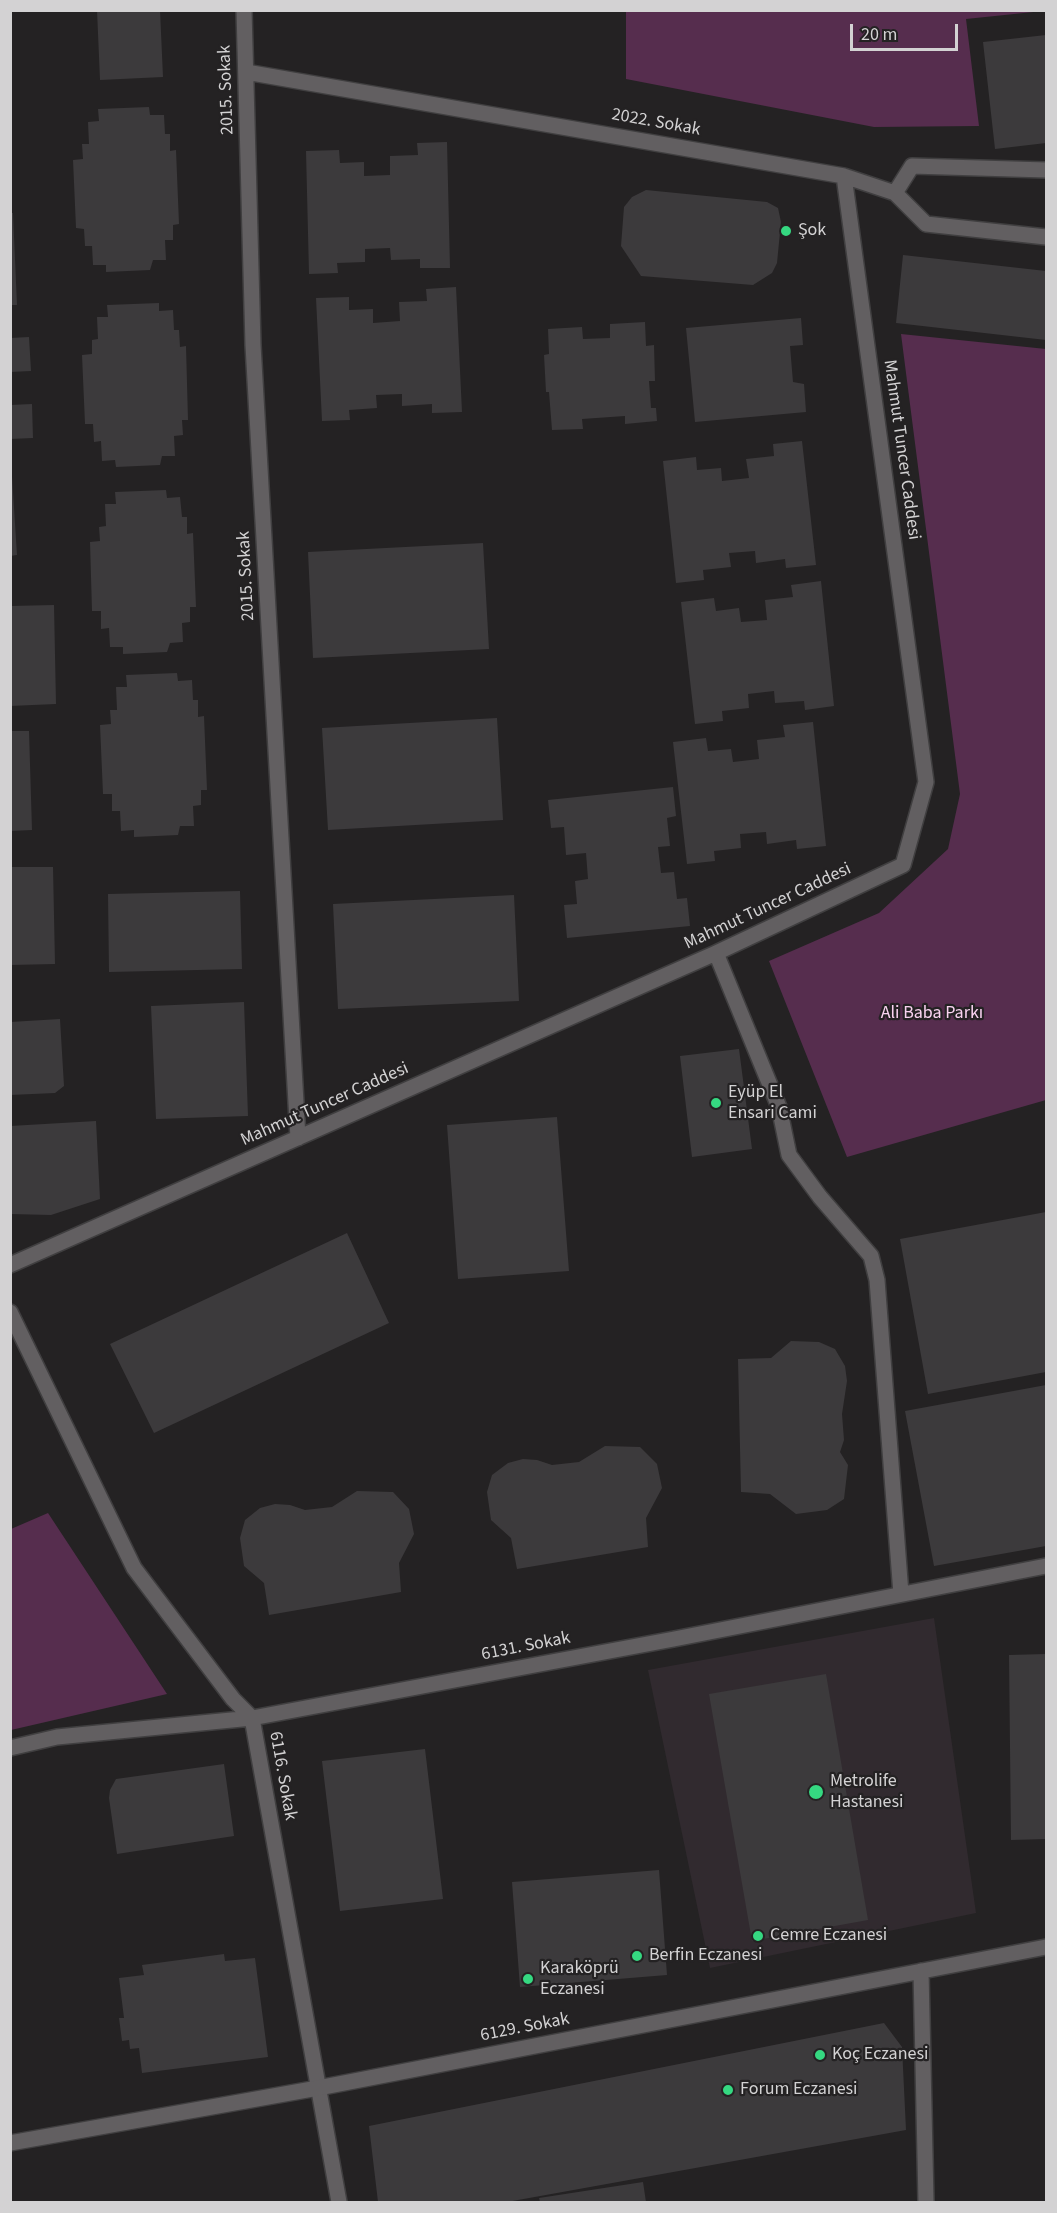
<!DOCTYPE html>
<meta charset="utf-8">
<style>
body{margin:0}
#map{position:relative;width:1057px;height:2213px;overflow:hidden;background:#242223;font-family:"Source Sans 3",sans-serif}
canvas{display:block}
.frame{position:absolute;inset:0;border:12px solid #d3d2d3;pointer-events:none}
.scale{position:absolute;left:850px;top:24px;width:108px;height:27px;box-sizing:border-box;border:3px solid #d3d2d3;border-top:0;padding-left:8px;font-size:18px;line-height:21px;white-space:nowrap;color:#d3d2d3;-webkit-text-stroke:4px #242223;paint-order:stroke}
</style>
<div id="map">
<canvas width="1057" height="2213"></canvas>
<div class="frame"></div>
<div class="scale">20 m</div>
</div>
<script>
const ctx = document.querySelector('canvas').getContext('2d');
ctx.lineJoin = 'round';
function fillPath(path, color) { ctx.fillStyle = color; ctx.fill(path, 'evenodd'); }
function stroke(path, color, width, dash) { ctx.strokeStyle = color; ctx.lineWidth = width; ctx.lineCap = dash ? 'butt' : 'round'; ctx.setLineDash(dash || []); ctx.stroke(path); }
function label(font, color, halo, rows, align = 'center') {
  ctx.font = font + ' "Source Sans 3",sans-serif'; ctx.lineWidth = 4.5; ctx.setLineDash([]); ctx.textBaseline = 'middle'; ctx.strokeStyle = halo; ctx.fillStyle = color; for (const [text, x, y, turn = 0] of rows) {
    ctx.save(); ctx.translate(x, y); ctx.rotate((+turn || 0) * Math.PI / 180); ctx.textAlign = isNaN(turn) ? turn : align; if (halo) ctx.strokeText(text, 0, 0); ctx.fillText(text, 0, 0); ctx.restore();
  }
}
const built = new Path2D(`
 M934,1618L976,1913L710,1968L648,1670Z`);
const green = new Path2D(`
 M626,11V10L1043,11L966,19L979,126L874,127L626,79Z
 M901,334L1046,349V1100L847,1157L769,961L879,913L948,849L960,794Z
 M48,1513L167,1694L11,1730V1529Z`);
const building = new Path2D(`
 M97,10H160L163,77L100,80Z
 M1046,35V143L995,149L983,42Z
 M149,107L150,115H164L165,134H170V151L176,150L179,224L173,225V240H165L166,260H153L150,270L106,272V265H93L92,246H85L84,229L76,228L73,160L83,159L82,144H89L88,122L99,121L98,109Z
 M447,142L450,268H420V259L391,260L390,248L365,249V262L337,263L338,273L309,274L306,151L339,150L340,163L364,162V176L390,175V156L418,155L417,143Z
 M646,190L767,202L778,208L781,222L777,263L772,273L753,285L641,276L621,246L624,207L632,197Z
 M10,213H13L17,305H10Z
 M903,255L1046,271V340L896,323Z
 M456,287L462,412L432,413V404L402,406V394L376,395L377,408L349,410L350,420L322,421L316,298L349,297V310L373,309V323L400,321L399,302L427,301L426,289Z
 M159,303V311L173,310L174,330H179L180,347L186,346L188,420H182L183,435L174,436L175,456H162L160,465L116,467L115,460L102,461L101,441L94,442L93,424H85L82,355L92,354V340L98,339L97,317H108L107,305Z
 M801,318L803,345L790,346L793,382L804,384L806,412L695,422L686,328Z
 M645,322L646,346L654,345L655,381H649L651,408H656L657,421L625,424V416L582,419L583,429L552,430L549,392H546L544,355L549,354L548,329L582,327L583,339L610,338V324Z
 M29,337L31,371L10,372V338Z
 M32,404L33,438L10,439V405Z
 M802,441L816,565L786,568L785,559L756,563L755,551L729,553L731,567L703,570L704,580L676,583L663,461L696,457L697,470L721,468L722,481L749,478L746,459L774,456L773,444Z
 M10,476H12L17,555L10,556Z
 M166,490L167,498L180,497L182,517H187V534L193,533L196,607H190V622L182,623L183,642L170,643L167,652L123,654V647H110L109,628L101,629V611H92L90,542L100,541L99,527L106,526L105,504H116L115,492Z
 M483,543L489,649L313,658L308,552Z
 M821,581L834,706L805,710L804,701L775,703L774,691L748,694L749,708L722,711L723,721L695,724L681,602L714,598L716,611L739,608L741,622L767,620L765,600L793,597L791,585Z
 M54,605L56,704L10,706V606Z
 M177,673L178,681L192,680L193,700H198V717L204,716L207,790H201V805L193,806L194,826H180L178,835L134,837V830L121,831L120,811H112V794H103L100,725L111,724L110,710H117L116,687H127L126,675Z
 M497,718L503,820L328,830L322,728Z
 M813,722L826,846L797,849L796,840L767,844L766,832L740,834L741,848L714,851L715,861L687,864L673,742L706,738L708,751L731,749L733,762L759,759L757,740L785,737L783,725Z
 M10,731H29L32,830L10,831Z
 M673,787L676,816L667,818L670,846L658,847L661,873L674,872L677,899L687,898L690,926L567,938L564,905L577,904L575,881L588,879L586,853L566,855L564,827L551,828L548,800Z
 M10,867H53L55,964L10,965Z
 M240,891L242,969L109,972L108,894Z
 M514,895L519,1001L338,1009L333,904Z
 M244,1002L248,1116L156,1119L151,1006Z
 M60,1019L64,1086L55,1093L10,1095V1022Z
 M739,1049L752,1149L692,1157L680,1056Z
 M557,1117L569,1271L458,1279L447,1125Z
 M96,1121L100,1199L51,1215L10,1214V1126Z
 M1046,1212V1372L928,1394L900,1239Z
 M347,1233L389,1323L154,1433L110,1344Z
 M791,1341L819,1342L835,1349L845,1366L847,1381L842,1414L844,1440L840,1452L848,1465L844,1499L827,1510L796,1514L770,1494L741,1492L738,1359L771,1358Z
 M1046,1385V1546L934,1566L905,1411Z
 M605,1446L640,1447L657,1464L662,1488L646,1518L648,1547L517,1569L511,1538L491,1520L487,1492L492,1475L508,1463L523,1459L537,1460L552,1465L579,1462Z
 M357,1491L393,1492L409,1509L414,1534L399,1563L401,1592L269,1615L264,1583L244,1566L240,1538L245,1520L260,1508L275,1504L290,1505L305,1510L332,1507Z
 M1046,1654V1839L1011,1840L1009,1655Z
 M826,1674L868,1920L752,1941L709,1694Z
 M425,1749L443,1899L340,1911L322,1761Z
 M224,1764L234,1836L117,1854L109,1798L110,1790L116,1779Z
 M659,1870L667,1975L520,1987L512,1882Z
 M224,1954L225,1961L255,1958L268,2057L142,2073L139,2048L130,2049L129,2040L122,2041L119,2018H124L119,1978L144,1975L142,1965Z
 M884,2023L902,2047L906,2130L507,2202H378L369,2126Z
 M643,2182L646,2202H540L539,2198Z`);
const minor = new Path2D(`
 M244,10L253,345L298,1138
 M246,72L844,176L895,193L912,166L1046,170
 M895,193L926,224L1046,237
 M716,953L779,1107L789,1155L820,1197L871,1256L877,1280L901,1594
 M10,1265L716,953L903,865L926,782L844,176
 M10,1312L134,1568L233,1699L252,1718L339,2202
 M10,1748L57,1737L252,1718L674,1639L1046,1566`);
const tertiary = new Path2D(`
 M921,1971L926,2202
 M10,2143L318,2088L1046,1947`);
const markers = [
 [786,231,6,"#35d881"],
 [716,1103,6,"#35d881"],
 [816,1792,8,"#35d881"],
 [758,1936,6,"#35d881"],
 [637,1956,6,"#35d881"],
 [528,1979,6,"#35d881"],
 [820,2055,6,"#35d881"],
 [728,2090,6,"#35d881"]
];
const streetNames = [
 ["2015. Sokak",227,90,-92],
 ["2022. Sokak",656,123,10],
 ["Mahmut Tuncer Caddesi",901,450,82],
 ["2015. Sokak",247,576,-93],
 ["Mahmut Tuncer Caddesi",768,907,-25],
 ["Mahmut Tuncer Caddesi",325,1105,-24],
 ["6131. Sokak",526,1647,-11],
 ["6116. Sokak",282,1776,80],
 ["6129. Sokak",525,2028,-11]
];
const poiNames = [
 ["Şok",798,231],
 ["Eyüp El",728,1093],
 ["Ensari Cami",728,1114],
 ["Metrolife",830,1782],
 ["Hastanesi",830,1803],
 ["Cemre Eczanesi",770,1936],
 ["Berfin Eczanesi",649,1956],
 ["Karaköprü",540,1969],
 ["Eczanesi",540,1990],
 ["Koç Eczanesi",832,2055],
 ["Forum Eczanesi",740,2090]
];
const parkNames = [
 ["Ali Baba Parkı",932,1014]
];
fillPath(built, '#312a2f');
fillPath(green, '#562d4e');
fillPath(building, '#3c3a3c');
stroke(minor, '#403f40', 18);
stroke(tertiary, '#403f40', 18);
stroke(minor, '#625f61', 15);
stroke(tertiary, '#625f61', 15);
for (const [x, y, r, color] of markers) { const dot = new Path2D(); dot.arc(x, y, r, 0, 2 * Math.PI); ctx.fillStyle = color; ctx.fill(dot); stroke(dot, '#242223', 2); }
label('18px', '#d3d2d3', '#242223', streetNames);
label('18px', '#d3d2d3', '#242223', poiNames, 'left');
label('18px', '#f9d2f0', '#242223', parkNames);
</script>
